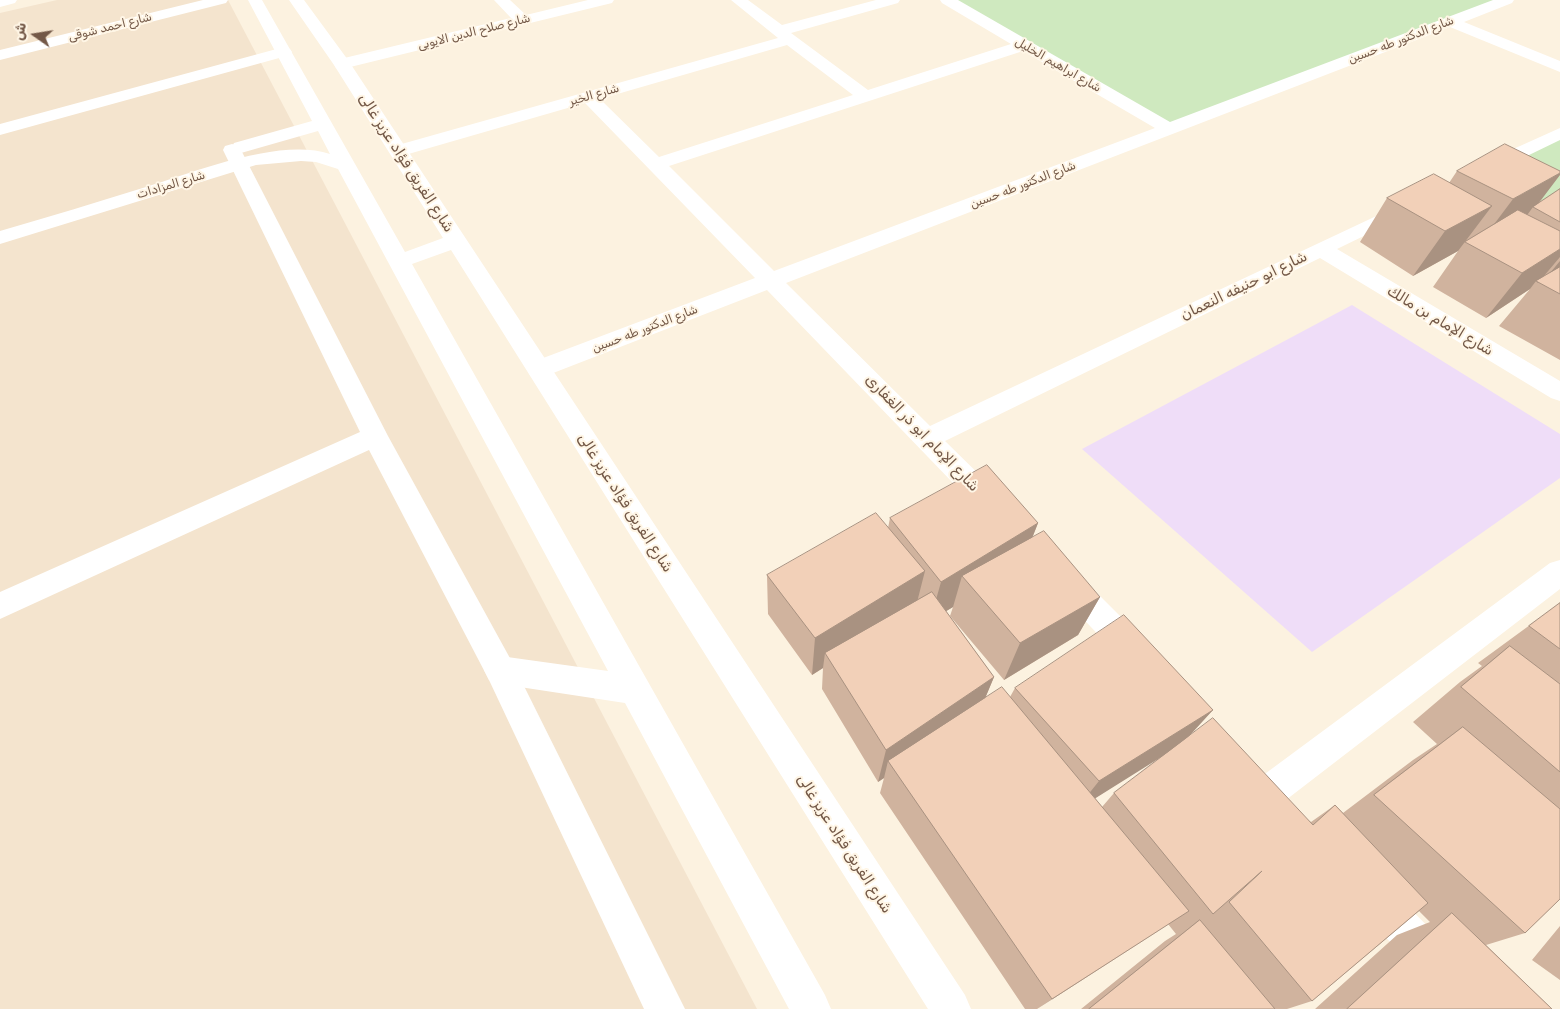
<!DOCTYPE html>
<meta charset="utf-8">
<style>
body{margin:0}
#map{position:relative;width:1560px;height:1009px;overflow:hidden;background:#fcf2e0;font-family:Rubik,"Noto Sans Arabic",sans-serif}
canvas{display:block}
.north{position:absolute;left:10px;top:10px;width:50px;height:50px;-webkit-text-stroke:4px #fff6e6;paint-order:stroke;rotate:283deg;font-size:14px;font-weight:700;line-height:20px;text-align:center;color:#735847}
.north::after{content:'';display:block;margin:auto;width:18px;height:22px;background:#735847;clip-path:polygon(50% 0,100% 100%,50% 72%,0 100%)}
</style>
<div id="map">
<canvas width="1560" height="1009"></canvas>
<div class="north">ش</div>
</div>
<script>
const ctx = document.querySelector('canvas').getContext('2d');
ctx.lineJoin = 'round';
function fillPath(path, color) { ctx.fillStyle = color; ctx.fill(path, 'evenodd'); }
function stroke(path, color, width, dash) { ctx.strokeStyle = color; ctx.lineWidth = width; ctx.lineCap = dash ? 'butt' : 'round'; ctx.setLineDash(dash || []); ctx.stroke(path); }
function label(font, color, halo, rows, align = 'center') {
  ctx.font = font + ' Rubik,"Noto Sans Arabic",sans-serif'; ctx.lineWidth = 4; ctx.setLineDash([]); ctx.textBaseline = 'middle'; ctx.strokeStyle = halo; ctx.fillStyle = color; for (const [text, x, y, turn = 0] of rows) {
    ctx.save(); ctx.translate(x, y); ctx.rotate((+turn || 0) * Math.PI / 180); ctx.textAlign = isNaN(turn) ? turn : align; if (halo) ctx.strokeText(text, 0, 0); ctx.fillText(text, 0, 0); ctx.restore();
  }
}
const residential = new Path2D(`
 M57,0H228L757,1009H0V13Z`);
const education = new Path2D(`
 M1352,305L1560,434V478L1312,652L1082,449Z`);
const green = new Path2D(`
 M947,0H1507L1170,129Z
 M1560,137V211L1487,172Z`);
const minor = new Path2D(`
 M203,0H228L226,3L0,60V50Z
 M494,0H510L526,15L588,0H614L612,3L342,69L336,68L334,64L336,60L511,18Z
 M731,0H748L782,25L876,0H900L898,3L791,33L868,90L1011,44L942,3L940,0H958L1170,122L1493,0H1514L1512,3L1464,22L1560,61V72L1450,27L786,283L930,426L1404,203L1411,205L1414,209L1411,213L1337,249L1560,381V401L1551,398L1320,258L945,441L1001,496L1005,504L1001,512L991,515L981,512L767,290L548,375L539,377L530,375L527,369L530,363L755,278L585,103L398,157L391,155L389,151L391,147L778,38ZM787,45L853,95L659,157L600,99ZM1023,51L1155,128L774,271L669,166Z
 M284,47L290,49L292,52L290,55L0,135V124Z
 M1560,128V140L1494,172L1487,174L1480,172L1477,168L1480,164Z
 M232,144L239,146L241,150L388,436L511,660L685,1009H644L489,680L369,450L0,619V592L360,432L223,150L225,146Z
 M1560,560V589L1282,803L1270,808L1258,803L1253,791L1258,779L1550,563Z
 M1066,569L1076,572L1147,643L1152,653L1147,663L1136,667L1125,663L1056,590L1051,581L1056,572Z
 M1375,880L1388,886L1495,995L1501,1009H1453L1362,912L1356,899L1362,886Z`);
const tertiary = new Path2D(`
 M0,0H17L15,3L0,7Z
 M248,0H262L405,252L443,238L334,65L289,0H304L348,60L965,995L971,1009H928L451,250L412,264L825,995L831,1009H789L625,703L500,684L489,680L484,670L489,660L500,656L608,671L338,169L316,162L301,161L256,165L0,244V231C49,217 97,202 146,187C195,172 280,137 330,154L318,131L241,153L234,151L232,147L234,143L312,121Z`);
const wall = new Path2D(`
 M1457,171L1537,204L1560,189V360L1499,326L1530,289L1486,318L1433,287L1458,251L1413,276L1360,242L1387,198L1449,183Z
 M890,518L1038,523L1032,538L1100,597L1078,635L1004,680L950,616L953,607L946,611L994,677L985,698L1010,697L1015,688L1213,710L1186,738L1311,822L1335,805L1343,813L1413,760L1437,744L1413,722L1460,682L1482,666L1478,663L1560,603V899L1525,933L1486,945L1552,1009H1315L1397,935L1430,922L1419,911L1312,1001L1287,1009H1081L1165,941L1176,934L1168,924L1037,1009H1025L880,793L884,778L878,782L822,689L823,668L812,675L768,614L767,575L888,528ZM1169,751L1114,793L1102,807L1095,798Z
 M1560,926V980L1532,960Z`);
const shadedWall = new Path2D(`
 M1560,173V175L1535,208L1533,207L1525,218L1480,243L1513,199Z
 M1492,206L1458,251L1413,276L1445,231Z
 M1560,249V257L1538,283L1536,281L1530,289L1486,318L1522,273Z
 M1560,261V270L1545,279Z
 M1038,523L1022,564L962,576L953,607L930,621L941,582Z
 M925,571L915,610L825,653L823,668L812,675L815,638Z
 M1100,597L1078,635L1004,680L1020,643Z
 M994,677L979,713L888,761L884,778L878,782L886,750Z
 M1213,710L1182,744L1075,811L1099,781Z
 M1189,911L1155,933L1037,1009L1052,999Z`);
const building = new Path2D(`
 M1505,144L1560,171V173L1513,199L1457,171Z
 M1434,174L1492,206L1445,231L1387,198Z
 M1560,189V222L1533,207Z
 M1518,210L1560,231V249L1522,273L1465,242Z
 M1560,267V294L1536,281Z
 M987,465L1038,523L941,582L890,518Z
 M876,513L925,571L815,638L767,575Z
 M1044,531L1100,597L1020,643L962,576Z
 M932,592L994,677L886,750L825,653Z
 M1560,603V649L1529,626Z
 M1124,615L1213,710L1099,781L1015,688Z
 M1510,646L1560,684V772L1461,687Z
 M1002,687L1189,911L1052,999L888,761Z
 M1213,718L1313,825L1335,805L1428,903L1312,1001L1229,902L1262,871L1213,914L1114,793Z
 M1463,727L1560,809V899L1525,933L1374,795Z
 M1452,913L1552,1009H1347Z
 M1200,920L1275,1009H1089Z`);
const farStreetnames = [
 ["شارع احمد شوقى",110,27,-14],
 ["شارع صلاح الدين الايوبى",474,32,-14],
 ["شارع الدكتور طه حسين",1401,40,-21],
 ["شارع ابراهيم الخليل",1058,65,30],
 ["شارع الخير",594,95,-16],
 ["شارع المزادات",171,185,-17],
 ["شارع الدكتور طه حسين",1023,185,-21],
 ["شارع الدكتور طه حسين",645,329,-21]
];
const streetNames = [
 ["شارع الفريق فؤاد عزيز غالى",406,163,57],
 ["شارع ابو حنيفه النعمان",1244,286,-26],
 ["شارع الإمام بن مالك",1440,321,31],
 ["شارع الإمام ابو ذر الغفارى",922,433,46],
 ["شارع الفريق فؤاد عزيز غالى",625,503,57],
 ["شارع الفريق فؤاد عزيز غالى",844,844,57]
];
fillPath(residential, '#f4e4ce');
fillPath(education, '#efddf8');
fillPath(green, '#cfe9bf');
fillPath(minor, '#fff');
fillPath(tertiary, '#fff');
fillPath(wall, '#d0b39e');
fillPath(shadedWall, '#a99281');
fillPath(building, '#f2d0b8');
stroke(building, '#a99281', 1);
label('12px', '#735847', '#fff6e6', farStreetnames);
label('15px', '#735847', '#fff6e6', streetNames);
</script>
